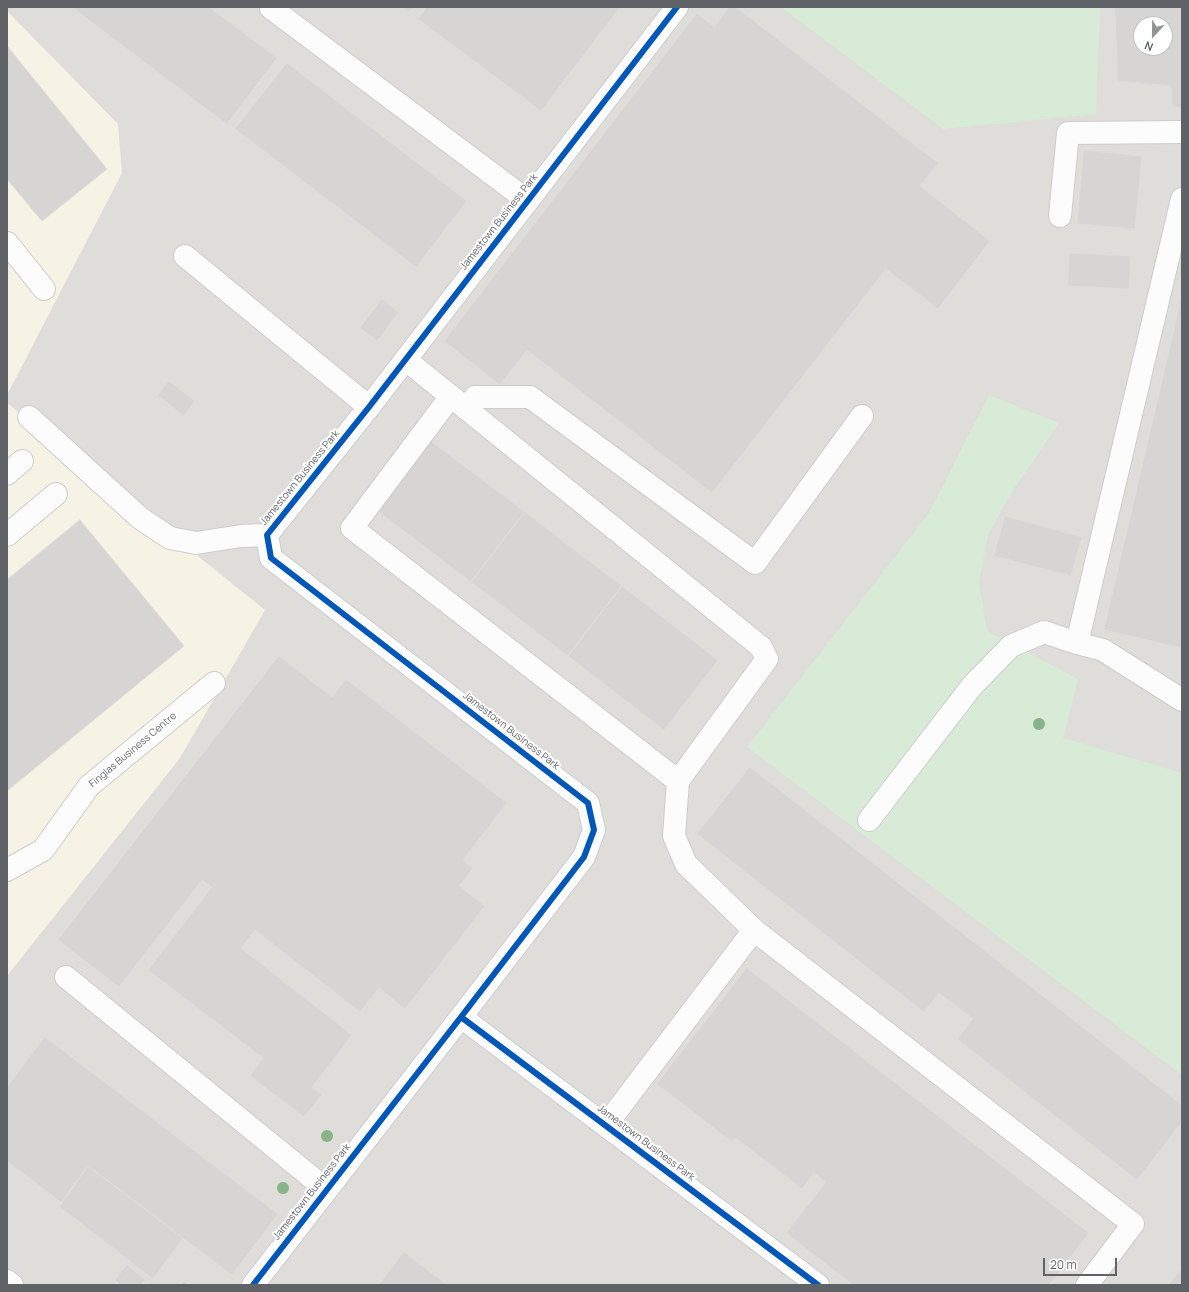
<!DOCTYPE html>
<style>
body{margin:0}
#map{position:relative;width:1189px;height:1292px;overflow:hidden;background:#efeeea;font-family:Manrope,sans-serif}
canvas{display:block}
.frame{position:absolute;inset:0;border:8px solid #5f6368;pointer-events:none}
.north{position:absolute;left:1133px;top:16px;width:40px;height:40px;box-sizing:border-box;background:#fff;border:1px solid #bfc1c3;border-radius:50%;rotate:202deg;font-size:11px;font-weight:700;line-height:16px;text-align:center;color:#5f6368}
.north::after{content:'';display:block;margin:auto;width:14px;height:18px;background:#919496;clip-path:polygon(50% 0,100% 100%,50% 72%,0 100%)}
.scale{position:absolute;left:1043px;top:1258px;width:74px;height:18px;box-sizing:border-box;border:2px solid #5f6368;border-top:0;padding-left:5px;font-size:12px;line-height:14px;white-space:nowrap;color:#5f6368;-webkit-text-stroke:3px #fff;paint-order:stroke}
</style>
<div id="map">
<canvas width="1189" height="1292"></canvas>
<div class="frame"></div>
<div class="north">N</div>
<div class="scale">20 m</div>
</div>
<script>
const ctx = document.querySelector('canvas').getContext('2d');
ctx.lineJoin = 'round';
function fillPath(path, color) { ctx.fillStyle = color; ctx.fill(path, 'evenodd'); }
function stroke(path, color, width, dash) { ctx.strokeStyle = color; ctx.lineWidth = width; ctx.lineCap = dash ? 'butt' : 'round'; ctx.setLineDash(dash || []); ctx.stroke(path); }
function label(font, color, halo, rows, align = 'center') {
  ctx.font = font + ' Manrope,sans-serif'; ctx.lineWidth = 4; ctx.setLineDash([]); ctx.textBaseline = 'middle'; ctx.strokeStyle = halo; ctx.fillStyle = color; for (const [text, x, y, turn = 0] of rows) {
    ctx.save(); ctx.translate(x, y); ctx.rotate((+turn || 0) * Math.PI / 180); ctx.textAlign = isNaN(turn) ? turn : align; if (halo) ctx.strokeText(text, 0, 0); ctx.fillText(text, 0, 0); ctx.restore();
  }
}
const commercial = new Path2D(`
 M7,10L118,124L122,173L7,395Z
 M7,403L265,610L180,758L7,976Z`);
const industrial = new Path2D(`
 M7,7H1182V1285H7V976L180,758L265,610L7,403V395L122,173L118,124L7,11ZM1141,24H1165V48H1141Z`);
const green = new Path2D(`
 M781,7H1100L1096,114L943,129Z
 M989,395L1059,423L1010,495L988,535L979,583L987,631L1078,679L1063,738L1182,773V1075L747,747L929,513Z`);
const building = new Path2D(`
 M72,7H209L277,58L227,124Z
 M403,7H413L409,12Z
 M427,7H620L541,111L418,19Z
 M729,7H736L938,163L920,186L990,241L938,309L886,269L712,493L527,350L500,385L444,341L697,13L714,27Z
 M1115,7H1182V109L1172,106L1171,86L1118,81ZM1141,24H1165V48H1141Z
 M7,46L107,169L42,221L7,179Z
 M287,63L467,201L416,267L235,129Z
 M1084,150L1142,156L1135,229L1077,224Z
 M1069,253L1131,256L1129,289L1068,286Z
 M1182,295V648L1104,630Z
 M382,299L399,312L377,341L360,328Z
 M169,381L195,401L184,416L158,395Z
 M428,439L525,512L471,582L375,509Z
 M525,512L622,586L568,656L471,582Z
 M1005,516L1082,537L1071,576L994,556Z
 M80,520L184,646L7,791V580Z
 M622,586L718,660L664,730L568,656Z
 M279,656L332,697L346,679L507,803L463,860L473,868L459,886L485,906L405,1009L379,988L360,1012L255,930L241,948L352,1035L312,1087L322,1095L304,1117L250,1076L263,1058L148,970L212,887L202,880L119,987L58,940Z
 M750,767L1182,1105V1122L1137,1180L957,1039L973,1019L939,993L924,1012L697,834Z
 M747,968L1089,1233L1049,1285H853L786,1233L826,1182L814,1173L802,1189L736,1138L732,1142L657,1084Z
 M45,1037L278,1214L232,1275L88,1166L61,1202L7,1161V1087Z
 M88,1166L183,1238L153,1279L60,1207Z
 M404,1252L447,1285H379Z
 M127,1265L146,1280L141,1285H120L115,1280Z
 M1182,1269V1285H1168Z
 M184,1281L190,1285H180Z`);
const minor = new Path2D(`
 M677,7L369,407L267,535L271,558L588,803L594,830L584,857L461,1017L818,1285
 M271,8L528,201
 M1182,199L1077,643L1103,650L1182,700
 M1060,216L1068,133L1182,132
 M7,243L44,289
 M185,256L369,407
 M406,360L761,647L767,659L678,781L674,836L686,864L754,930L1133,1224L1087,1285
 M451,396L352,528L678,781
 M466,409L475,397H530L755,563L862,416
 M29,417L140,518L170,538L196,543L241,536L267,535
 M7,474L22,461
 M7,535L56,494
 M869,820L972,686L1011,646L1044,632L1077,643
 M7,870L43,850L89,786L214,683
 M66,977L327,1190
 M606,1125L754,930
 M7,1281L12,1285
 M253,1285L461,1017`);
const cycleway = new Path2D(`
 M677,7L369,407L267,535L271,558L588,803L594,830L584,857L461,1017L818,1285
 M253,1285L461,1017`);
const trees = [
 [1039,724],
 [327,1136],
 [283,1188]
];
const streetNames = [
 ["Jamestown Business Park",499,222,-52],
 ["Jamestown Business Park",300,478,-51],
 ["Jamestown Business Park",511,731,38],
 ["Finglas Business Centre",133,750,-40],
 ["Jamestown Business Park",646,1143,37],
 ["Jamestown Business Park",312,1192,-52]
];
fillPath(commercial, '#f7f3e4');
fillPath(industrial, '#dfddda');
fillPath(green, '#d8ebd6');
fillPath(building, '#d6d5d3');
stroke(building, '#deddd9', 1);
stroke(minor, '#cbcccc', 24);
stroke(minor, '#fdfcfc', 22);
stroke(cycleway, '#0057b8', 6);
ctx.fillStyle = '#88b388';
for (const [x, y] of trees) { ctx.beginPath(); ctx.arc(x, y, 6, 0, 2 * Math.PI); ctx.fill(); }
label('10px', '#5f6368', '#fff', streetNames);
</script>
